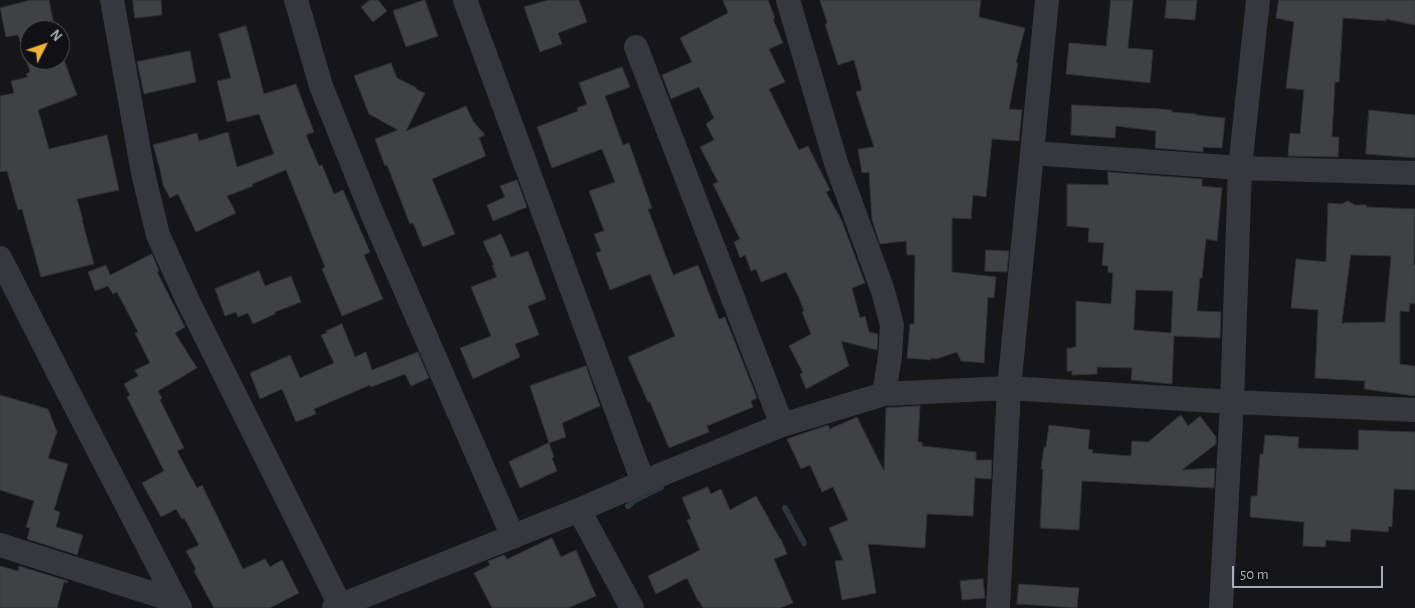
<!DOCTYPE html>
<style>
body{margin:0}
#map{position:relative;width:1415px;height:608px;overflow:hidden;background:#161618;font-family:"Alegreya Sans",sans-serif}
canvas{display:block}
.north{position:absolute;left:20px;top:20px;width:50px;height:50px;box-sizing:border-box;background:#111113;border:1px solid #4d4f55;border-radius:50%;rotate:49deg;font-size:14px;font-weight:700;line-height:20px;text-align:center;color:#a8adb8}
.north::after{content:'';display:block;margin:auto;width:18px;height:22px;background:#f2b134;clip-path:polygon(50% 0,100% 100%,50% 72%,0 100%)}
.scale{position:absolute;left:1232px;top:566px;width:151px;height:22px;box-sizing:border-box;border:2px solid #a8adb8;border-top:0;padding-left:6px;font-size:15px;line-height:18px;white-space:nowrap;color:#a8adb8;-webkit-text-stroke:4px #111113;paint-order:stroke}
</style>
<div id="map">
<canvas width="1415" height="608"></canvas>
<div class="north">N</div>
<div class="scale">50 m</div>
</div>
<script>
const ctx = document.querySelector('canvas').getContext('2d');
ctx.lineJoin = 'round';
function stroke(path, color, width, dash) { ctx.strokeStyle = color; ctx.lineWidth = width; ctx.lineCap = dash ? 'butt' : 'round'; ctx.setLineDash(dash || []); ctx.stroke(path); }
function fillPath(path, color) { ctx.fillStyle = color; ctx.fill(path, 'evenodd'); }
const stream = new Path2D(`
 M628,506L635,500L661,487
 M785,508L804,543`);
const building = new Path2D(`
 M31,0H49L55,30H30V60H60V57L61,61L64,60L77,95L38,110L49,149L107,135L119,190L77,199L83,220H82L94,264L41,277L22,209L18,210L7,171L0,172V96L14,93L11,81L28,77L26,74L30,72L18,35L6,37L0,8Z
 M133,0H161L162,15L135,18Z
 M370,0H378L387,11L373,22L361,7Z
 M425,0L438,36L406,47L393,11Z
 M549,0H579L587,22L558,33L562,44L540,52L524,7Z
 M723,0H768L775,18L773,19L783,43L769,49L785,82L769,89L799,150L808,146L830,190L826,192L842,221L865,283L852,288L860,318L865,316L869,332L878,334L877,350L841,341L849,366L806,389L800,374L803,373L789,346L811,334L802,312L804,311L799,298L786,272L761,282L756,269L751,271L745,255L740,258L734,242L740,239L713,184L718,182L700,147L714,140L706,124L714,118L699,87L671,99L662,75L692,62L680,38L728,13Z
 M820,0H981L979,17L1025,28L1016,63H1018L1009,109L1022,110L1019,141L992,139L986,197L973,195L971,219L952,218V272L996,277L994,298L988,297L984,363L961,361L957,352L936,359L931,358V360L907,358L910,324H914L915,255H907L906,241L880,244L872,220L869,172L862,173L858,149L874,147L856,92L862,90L854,60L838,65L825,24L827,23Z
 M1111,0H1133L1128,48L1153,50L1150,83L1066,74L1069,43L1106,46Z
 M1167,0H1197L1195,20L1165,18Z
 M1279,0H1415V25L1386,19V21L1343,18L1339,82H1335L1332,137H1339L1338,157L1288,156L1290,133L1300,134L1304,90L1286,88L1294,22L1276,18Z
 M246,26L264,94L296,84L314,132L306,135L319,166L322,165L334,194L343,190L370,252L364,255L383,299L342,316L322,269L325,267L286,170L252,184L253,186L227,196L236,213L196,232L178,194L170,198L163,185L160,169L153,145L197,133L199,141L228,132L237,167L274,154L259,114L227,122L217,81L231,78L219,34Z
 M190,51L196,82L144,94L137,62Z
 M391,63L397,78L417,88L416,89L425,93L406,131L466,106L473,121L485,135L479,138L486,156L432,179L455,234L423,247L413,223L410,224L387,165L385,166L375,139L398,130L369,114L354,76Z
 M622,67L630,87L605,96L623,145L629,143L652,208L648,209L673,275L698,265L719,319L725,317L757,398L751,401L753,407L707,426L709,432L669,448L650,402H648L628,357L675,336L650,274L610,290L596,253L601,251L594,234L604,231L589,191L615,182L602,149L552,168L537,127L578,111L577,108L587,104L579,83Z
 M1072,105L1161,109L1172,110V112L1196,114V115L1225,118L1222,148L1203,147V152L1155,148L1156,131L1116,126L1115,138L1071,135Z
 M1369,110L1415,115V158L1366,154Z
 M1108,172L1202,179V186L1222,188L1217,241L1206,239L1202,278H1200L1197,311L1221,312L1220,338L1174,336L1172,384L1131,380L1132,368L1097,367V374L1072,375V371H1067V348H1073V347H1076V301L1111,304L1113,273L1108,272V266L1102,265L1104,243L1088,242L1089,228L1067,226V184L1108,185ZM1136,290L1173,291L1171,333L1134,330Z
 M517,180L527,207L493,221L487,205L505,197L500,186Z
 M1348,201L1355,205H1367L1366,207L1415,209L1414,265H1415V304L1410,303L1409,312L1400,311V364L1415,366V396L1364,389L1365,381L1315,378L1318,310L1291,308L1296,259L1326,262L1328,203L1341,204ZM1351,255L1391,256L1385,322L1342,323Z
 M501,234L511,257L528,251L546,299L528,306L539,335L515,344L520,357L473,379L460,348L491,336L471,287L497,277L492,265H494L483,242Z
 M986,250L1009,251L1007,272L985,271Z
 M152,254L159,271L157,272L185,327L175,333L197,368L158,391L162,398L160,400L184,448L177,451L197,488L202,485L243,569L265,559L270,567L282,560L299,593L270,608H214L194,571L196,569L186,551L199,545L184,518L182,519L176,509L161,517L142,483L164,471L127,397L130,395L124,384L138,376L135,370L150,363L135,333L138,332L117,292L113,294L108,286L95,291L88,272L106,265L110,275Z
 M259,271L265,286L291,276L301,302L275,312V314L253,324L248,313L238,317L236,312L225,316L215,289Z
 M342,324L355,357L366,352L372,370L418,352L429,378L411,386L405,374L371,387L370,385L314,409L316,414L296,422L282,389L260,399L250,373L290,355L300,378L334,363L321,335L327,333L326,331Z
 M586,366L600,406L562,423L566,437L549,443L530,386Z
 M0,395L48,409L57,432L48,458L68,464L54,510L60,512L56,527L83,535L77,555L27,539L30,528L26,527L34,501L0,490Z
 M920,406L918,442H922V446L976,452V460H992L991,479L975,478L973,516L927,514L925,548L868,544L876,593L842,600L835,561L843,560L829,528L848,520L833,487L822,492L810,465L801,469L787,439L828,425L830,429L857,417L884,471L886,408Z
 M1181,415L1188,426L1200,416L1216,437V444L1182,470L1215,468L1214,488L1082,481L1079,530L1040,528L1043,469H1041L1044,447H1046L1049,425L1090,430L1088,449L1093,450L1092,453L1131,456L1132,441L1148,442Z
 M1359,430L1415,432V490L1394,489L1392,527L1389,526L1388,532L1351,529L1350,542L1326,540L1325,547L1303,546L1304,522L1250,517L1251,496H1257L1260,454H1263L1265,435L1299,437L1298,448L1358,450Z
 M549,443L554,457L552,458L557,471L520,488L509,462Z
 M708,487L711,494L721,489L730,510L756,496L780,539H781L787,554L774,559L793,603L780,608H703L699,601H698L687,578L656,594L648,576L700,550L687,520L691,519L682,498Z
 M552,538L561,557L576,550L596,596L568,608H492L474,573L490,565L488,561L504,555L507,559Z
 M0,566L18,571L19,566L68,581L67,583L64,582L57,608H0Z
 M983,579L985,598L962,600L960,581Z
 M1019,584L1079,588L1077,608L1017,604Z`);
const street = new Path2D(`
 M112,0L143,173L158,235L188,301L340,605
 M296,0L321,86L374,218L513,537
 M465,0L643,482
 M788,0L836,163L883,291L892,325L890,356L884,394
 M636,47L782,425
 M1032,153L1240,168L1415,173
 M0,258L60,376L180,608
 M579,510L632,608
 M0,545L176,601
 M334,608L579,510L643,482L782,425L884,394L1009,388L1232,402L1415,410
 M998,608L1009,388L1047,0
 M1221,608L1232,402L1240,168L1258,0`);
stroke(stream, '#2c353c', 6);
fillPath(building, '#404145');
stroke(building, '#303034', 1);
stroke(street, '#37383d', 24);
</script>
